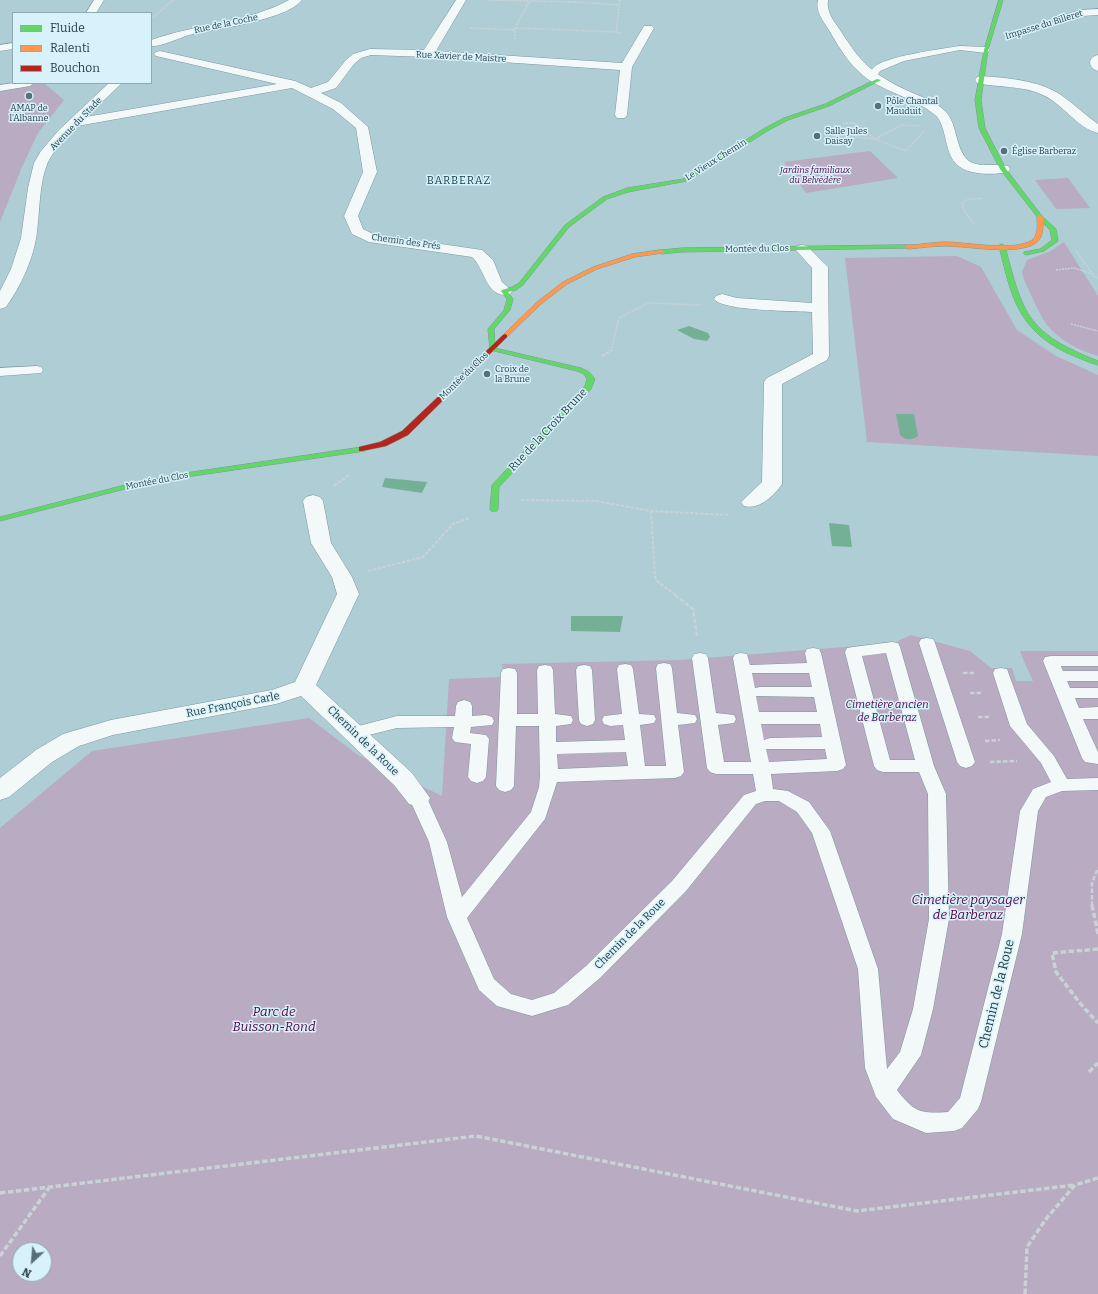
<!DOCTYPE html>
<meta charset="utf-8">
<style>
body{margin:0}
#map{position:relative;width:1098px;height:1294px;overflow:hidden;background:#afcdd5;font-family:Bitter,serif}
canvas{display:block}
.legend{position:absolute;left:12px;top:12px;width:140px;height:72px;box-sizing:border-box;background:#d7f2fa;border:1px solid #91aab1;margin:0;padding:5px 7px;list-style:none;font-size:12px;color:#273e44}
.legend li{display:flex;align-items:center;gap:8px;height:20px}
.legend b{width:20px;border:1px solid #91aab1}
.north{position:absolute;left:12px;top:1242px;width:40px;height:40px;box-sizing:border-box;background:#d7f2fa;border:1px solid #91aab1;border-radius:50%;rotate:206deg;font-size:11px;font-weight:700;line-height:16px;text-align:center;color:#273e44}
.north::after{content:'';display:block;margin:auto;width:14px;height:18px;background:#577077;clip-path:polygon(50% 0,100% 100%,50% 72%,0 100%)}
</style>
<div id="map">
<canvas width="1098" height="1294"></canvas>
<ul class="legend">
<li><b style="height:5px;background:#63d668"></b>Fluide</li>
<li><b style="height:5px;background:#ff974d"></b>Ralenti</li>
<li><b style="height:5px;background:#b3261e"></b>Bouchon</li>
</ul>
<div class="north">N</div>
</div>
<script>
const ctx = document.querySelector('canvas').getContext('2d');
ctx.lineJoin = 'round';
function fillPath(path, color) { ctx.fillStyle = color; ctx.fill(path, 'evenodd'); }
function stroke(path, color, width, dash) { ctx.strokeStyle = color; ctx.lineWidth = width; ctx.lineCap = dash ? 'butt' : 'round'; ctx.setLineDash(dash || []); ctx.stroke(path); }
function label(font, color, halo, rows, align = 'center') {
  ctx.font = font + ' Bitter,serif'; ctx.lineWidth = 3; ctx.setLineDash([]); ctx.textBaseline = 'middle'; ctx.strokeStyle = halo; ctx.fillStyle = color; for (const [text, x, y, turn = 0] of rows) {
    ctx.save(); ctx.translate(x, y); ctx.rotate((+turn || 0) * Math.PI / 180); ctx.textAlign = isNaN(turn) ? turn : align; if (halo) ctx.strokeText(text, 0, 0); ctx.fillText(text, 0, 0); ctx.restore();
  }
}
const green = new Path2D(`
 M13,83H44L64,100L38,133L22,167L0,222V85Z
 M870,151L898,178L806,193L784,162Z
 M1068,178L1090,208L1056,209L1035,180Z
 M1064,242L1098,296V356C1080,351 1059,340 1047,325C1038,312 1031,294 1024,280L1022,272L1027,260L1049,252Z
 M957,256L981,267L1017,330L1056,356L1098,375V456L867,442L845,258Z
 M911,635L970,651L991,668H1012L1016,681H1033C1029,671 1023,661 1020,651H1098V1294H0V828L92,751L309,718L358,755L442,796L449,679L504,677L502,664L680,660L894,643ZM20,1250H44V1274H20Z`);
const water = new Path2D(`
 M689,326L708,333L710,337L707,341L694,339L677,330Z
 M896,414H914L918,436C912,441 905,440 900,435Z
 M385,478L427,482L422,493L382,487Z
 M829,523L849,525L852,547L832,546Z
 M571,616H623L620,632L571,631Z`);
const pathFar3 = new Path2D(`
 M487,0L577,2L618,5
 M620,0L616,32L621,33
 M151,19L173,0
 M470,28L515,30
 M515,28L529,2
 M1015,36L1046,25
 M515,39V28L616,32
 M843,123H854L874,138
 M919,126L902,125L875,139L906,151L925,130
 M820,141L823,143L857,137L875,139
 M973,223L964,210L962,203L966,200L982,198
 M1076,251L1095,277L1098,278
 M1056,270L1074,268L1092,274
 M1071,324L1098,331
 M611,351L619,318L648,303L700,305`);
const pathFar2 = new Path2D(`
 M602,356L612,350
 M334,486L349,475
 M521,500L596,501L651,511L729,515
 M651,511L655,577L658,582L677,596
 M368,571L423,557L453,524L469,518`);
const pathFar1 = new Path2D(`
 M675,595L693,609L697,636
 M963,673H976
 M970,693H981
 M978,717H989
 M985,741L1000,740
 M990,762L1017,761
 M1092,906V883L1098,868`);
const path = new Path2D(`
 M1092,905L1098,934
 M1098,949L1052,953L1056,972L1079,1002L1098,1023
 M1089,1072L1098,1063
 M0,1193L476,1136L857,1211L1075,1185
 M0,1256L49,1188
 M1025,1294L1027,1247L1046,1219L1075,1185L1098,1178`);
const lane = new Path2D(`
 M960,46L986,47L990,50L986,53L960,50L904,61L880,71L876,78L873,79L869,76C870,73 871,70 873,68C884,56 942,49 960,46Z
 M14,83H34L30,86L0,91V85Z
 M37,366L41,367L43,370L41,373L0,376V368Z
 M927,638L933,639L935,643L975,762L972,766L966,768L960,766L957,762L919,643L921,639Z
 M892,642L898,643L900,647L934,766L946,794L949,919L933,1009L921,1055L897,1090C914,1112 920,1114 948,1112L960,1098L1002,934L1020,811L1033,789L1051,782L1041,763L1010,726L993,673L995,669L1001,668L1007,669L1027,724L1054,756L1067,779L1098,778V790L1062,791L1046,797L1038,811L1022,934L981,1102L978,1109L962,1128L954,1131L926,1133L893,1119L876,1097L865,1068L858,969L812,833L797,812L779,801H765L756,804L686,891L600,978L568,1005L532,1016L497,1006L479,990L447,917L429,842L409,798L412,794L418,792L424,794L427,798L447,842L462,897L531,812L539,787L540,776L539,726H516L514,786L511,790L505,792L499,790L496,786L501,673L503,669L509,668L515,669L517,673V714H538L537,670L539,666L545,665L551,666L553,670L555,714L571,716L573,720L571,724L556,726V742L625,740L623,725L610,726L604,724L602,720L604,716L622,714L617,669L619,665L625,664L631,665L633,669L639,714L654,715L656,719L654,723L640,725L645,766H666L656,668L658,664L664,663L670,664L672,668L677,713L695,715L697,719L695,723L678,725L684,772L681,776L675,778L557,782L545,819L467,918L494,979L511,994L532,1000L554,993L586,966L672,881L744,795L756,791L753,774H716L710,772L707,768L692,658L694,654L700,653L706,654L708,658L716,713L734,715L736,719L734,723L718,725L724,762H751L733,658L735,654L741,653L747,654L750,665L807,663L805,653L807,649L813,648L819,649L821,653L846,765L843,769L837,771L771,774L773,789L788,791L809,802L830,831L878,969L887,1069L900,1052L913,1009L929,919L928,794L919,772H883L877,770L874,766L845,652L847,648L853,647ZM886,653L915,760H890L862,656ZM752,673H809L812,687H760L755,688ZM756,696L814,697L817,712H759ZM761,724H820L822,737L770,738L764,740ZM766,749H825L827,759L769,762ZM626,752L628,766L558,769L557,754Z
 M1051,656H1098V666H1061L1063,671H1098V681H1067L1070,688H1098V698H1075L1079,708L1098,707V719H1083L1098,752V764L1085,762L1082,758L1043,661L1045,657Z
 M584,665L590,666L592,670L595,720L593,724L587,726L581,724L579,720L576,670L578,666Z
 M464,700L470,702L472,706V716L486,715L492,717L494,721L492,725L471,727L470,733L486,735L489,739L486,777L483,781L477,783L471,781L468,777L471,744L455,742L452,738L454,727L397,728L353,739L347,737L344,733L347,729L397,716H455L456,706L458,702Z`);
const street = new Path2D(`
 M94,0H104L96,13H86Z
 M289,0H302C287,20 214,29 189,35C179,38 161,47 151,46V40C196,24 247,23 289,0Z
 M456,0H466L436,51L622,63L644,26H652L654,28L632,67L627,115L625,118H617L615,115L620,70L428,57L371,55L361,58L354,64L336,88L321,93L341,103L368,127L377,172L358,216L363,229L373,234L482,250L493,260L502,282L512,291L510,294C486,300 485,268 472,257L369,242L352,234L344,216L363,172L356,128L333,109L292,88L77,126C66,137 55,148 48,162C39,183 40,209 37,232C34,258 21,286 6,307L0,309V291L11,269L21,238L28,188L34,163L41,151L59,130L109,83H122L86,117L277,84L156,56L154,54L156,52L160,51L295,81L311,88L328,82L346,60L353,54L370,49L424,50Z
 M818,0H828C826,12 834,21 840,30C861,63 871,73 906,90C919,96 936,101 946,112C958,125 955,150 969,161C979,168 996,163 1008,166L1010,169L1008,172C995,175 971,175 960,167C944,156 948,133 938,118C928,105 889,92 874,83C853,71 841,51 829,30C823,21 815,11 818,0Z
 M1098,9V15L1082,16L1065,21L1060,18L1061,16L1081,10Z
 M13,43V49L0,51V45Z
 M1098,55V71C1088,68 1087,57 1098,55Z
 M981,76C1008,78 1038,80 1061,95C1074,104 1085,115 1098,124V133C1077,128 1063,104 1043,95C1022,85 999,88 977,83L975,80L977,77Z
 M802,245L807,246L828,267L829,356L827,360L782,384V484C774,496 759,510 744,506L741,502L762,482L764,382L767,378L813,354L812,312C795,311 722,311 714,299L716,296L722,294L737,298L812,303V268L795,249L797,246Z
 M313,495L320,497L323,501L331,543L352,577L359,594L316,685L412,773L430,798L427,804L418,807L409,804L394,785L301,696L276,704L113,735L79,746L52,762L9,797L0,800V778L36,750L63,734L111,720L272,690L295,682L337,594L332,577L311,543L303,501L306,497Z`);
const fast = new Path2D(`
 M999,0H1003L988,50L981,100L985,128L1006,169L1042,216L1056,229L1058,241L1044,251L1026,255L1024,254V252L1040,249L1052,240L1050,230L1038,218L1000,169L979,128L975,100L984,50Z
 M877,79L881,80L829,106L788,120L769,130L687,181L628,192L607,199L569,227L523,285L516,290L508,292L513,299L510,310L494,329L495,348L581,368L589,372L595,379L591,389L499,487L498,509L497,511H491L490,509L492,485L585,386L587,379L584,374L577,371L490,350L488,329L504,310L507,299L501,291L502,290L512,287L519,283L565,225L603,197L627,188L683,179L765,128L784,118L825,104Z
 M1002,244L1005,246C1023,316 1028,333 1098,361V365C1087,362 1077,357 1067,353C1017,329 1011,295 999,246Z
 M908,245L911,247L910,248L682,252L661,254L658,252L661,250L682,248Z
 M362,447H365V451L179,478L121,490L0,521V517L121,486L179,474Z`);
const slow = new Path2D(`
 M1040,215L1043,217C1043,226 1044,237 1036,243C1017,256 968,246 945,246C932,246 920,248 908,249L905,247L908,245C920,245 933,242 945,242C967,242 1014,252 1032,240C1039,235 1037,224 1037,217Z
 M661,250L663,251V253L635,257L597,269L567,284L541,304L507,337H503L502,336L537,302L563,282L593,267L632,254Z`);
const jam = new Path2D(`
 M505,334L507,335V337L408,435L386,446L362,451H359V447L380,442L402,431L503,335Z`);
const markers = [
 [29,96,4,"#577077"],
 [878,106,4,"#577077"],
 [817,136,4,"#577077"],
 [1004,151,4,"#577077"],
 [487,374,4,"#577077"]
];
const farStreetnames = [
 ["Rue de la Coche",226,24,-12],
 ["Impasse du Billeret",1044,25,-17],
 ["Rue Xavier de Maistre",461,57,3],
 ["Avenue du Stade",76,124,-46],
 ["Le Vieux Chemin",716,160,-32],
 ["Chemin des Prés",406,242,8],
 ["Montée du Clos",757,249,-1],
 ["Montée du Clos",464,376,-44],
 ["Montée du Clos",157,481,-11]
];
const farPoinames = [
 ["Pôle Chantal",886,101],
 ["Mauduit",886,111],
 ["AMAP de",29,108,"center"],
 ["l'Albanne",29,118,"center"],
 ["Salle Jules",825,131],
 ["Daisay",825,141],
 ["Église Barberaz",1012,151],
 ["Croix de",495,369],
 ["la Brune",495,379]
];
const farParknames = [
 ["Jardins familiaux",815,170],
 ["du Belvédère",815,180]
];
const farQuarternames = [
 ["BARBERAZ",459,181]
];
const streetNames = [
 ["Rue de la Croix Brune",548,430,-47],
 ["Rue François Carle",233,705,-11],
 ["Chemin de la Roue",363,741,44],
 ["Chemin de la Roue",630,934,-45]
];
const parkNames = [
 ["Cimetière ancien",887,705],
 ["de Barberaz",887,718]
];
const nearParknames = [
 ["Cimetière paysager",968,900],
 ["de Barberaz",968,915],
 ["Parc de",274,1012],
 ["Buisson-Rond",274,1027]
];
const nearStreetnames = [
 ["Chemin de la Roue",997,994,-76]
];
fillPath(green, '#b8abc2');
fillPath(water, '#74b095');
stroke(lane, '#7f979d', 1);
stroke(street, '#7f979d', 1);
stroke(fast, '#7f979d', 1);
stroke(slow, '#7f979d', 1);
stroke(jam, '#7f979d', 1);
stroke(pathFar3, '#c9d3d6', 1.5, [2, 1]);
stroke(pathFar2, '#c9d3d6', 2, [3.5, 1.5]);
stroke(pathFar1, '#c9d3d6', 2.5, [4.5, 2]);
stroke(path, '#c9d3d6', 3.5, [5.5, 2.5]);
fillPath(lane, '#f3f8f9');
fillPath(street, '#f3f8f9');
fillPath(fast, '#63d668');
fillPath(slow, '#ff974d');
fillPath(jam, '#b3261e');
for (const [x, y, r, color] of markers) { const dot = new Path2D(); dot.arc(x, y, r, 0, 2 * Math.PI); ctx.fillStyle = color; ctx.fill(dot); stroke(dot, '#d7f2fa', 1.5); }
label('9px', '#273e44', '#d7f2fa', farStreetnames);
label('9px', '#273e44', '#d7f2fa', farPoinames, 'left');
label('italic 9px', '#530445', '#d7f2fa', farParknames);
ctx.letterSpacing = '1px';
label('11px', '#103a44', '#d7f2fa', farQuarternames);
ctx.letterSpacing = '0px';
label('11px', '#273e44', '#d7f2fa', streetNames);
label('italic 11px', '#530445', '#d7f2fa', parkNames);
label('italic 13px', '#530445', '#d7f2fa', nearParknames);
label('13px', '#273e44', '#d7f2fa', nearStreetnames);
</script>
